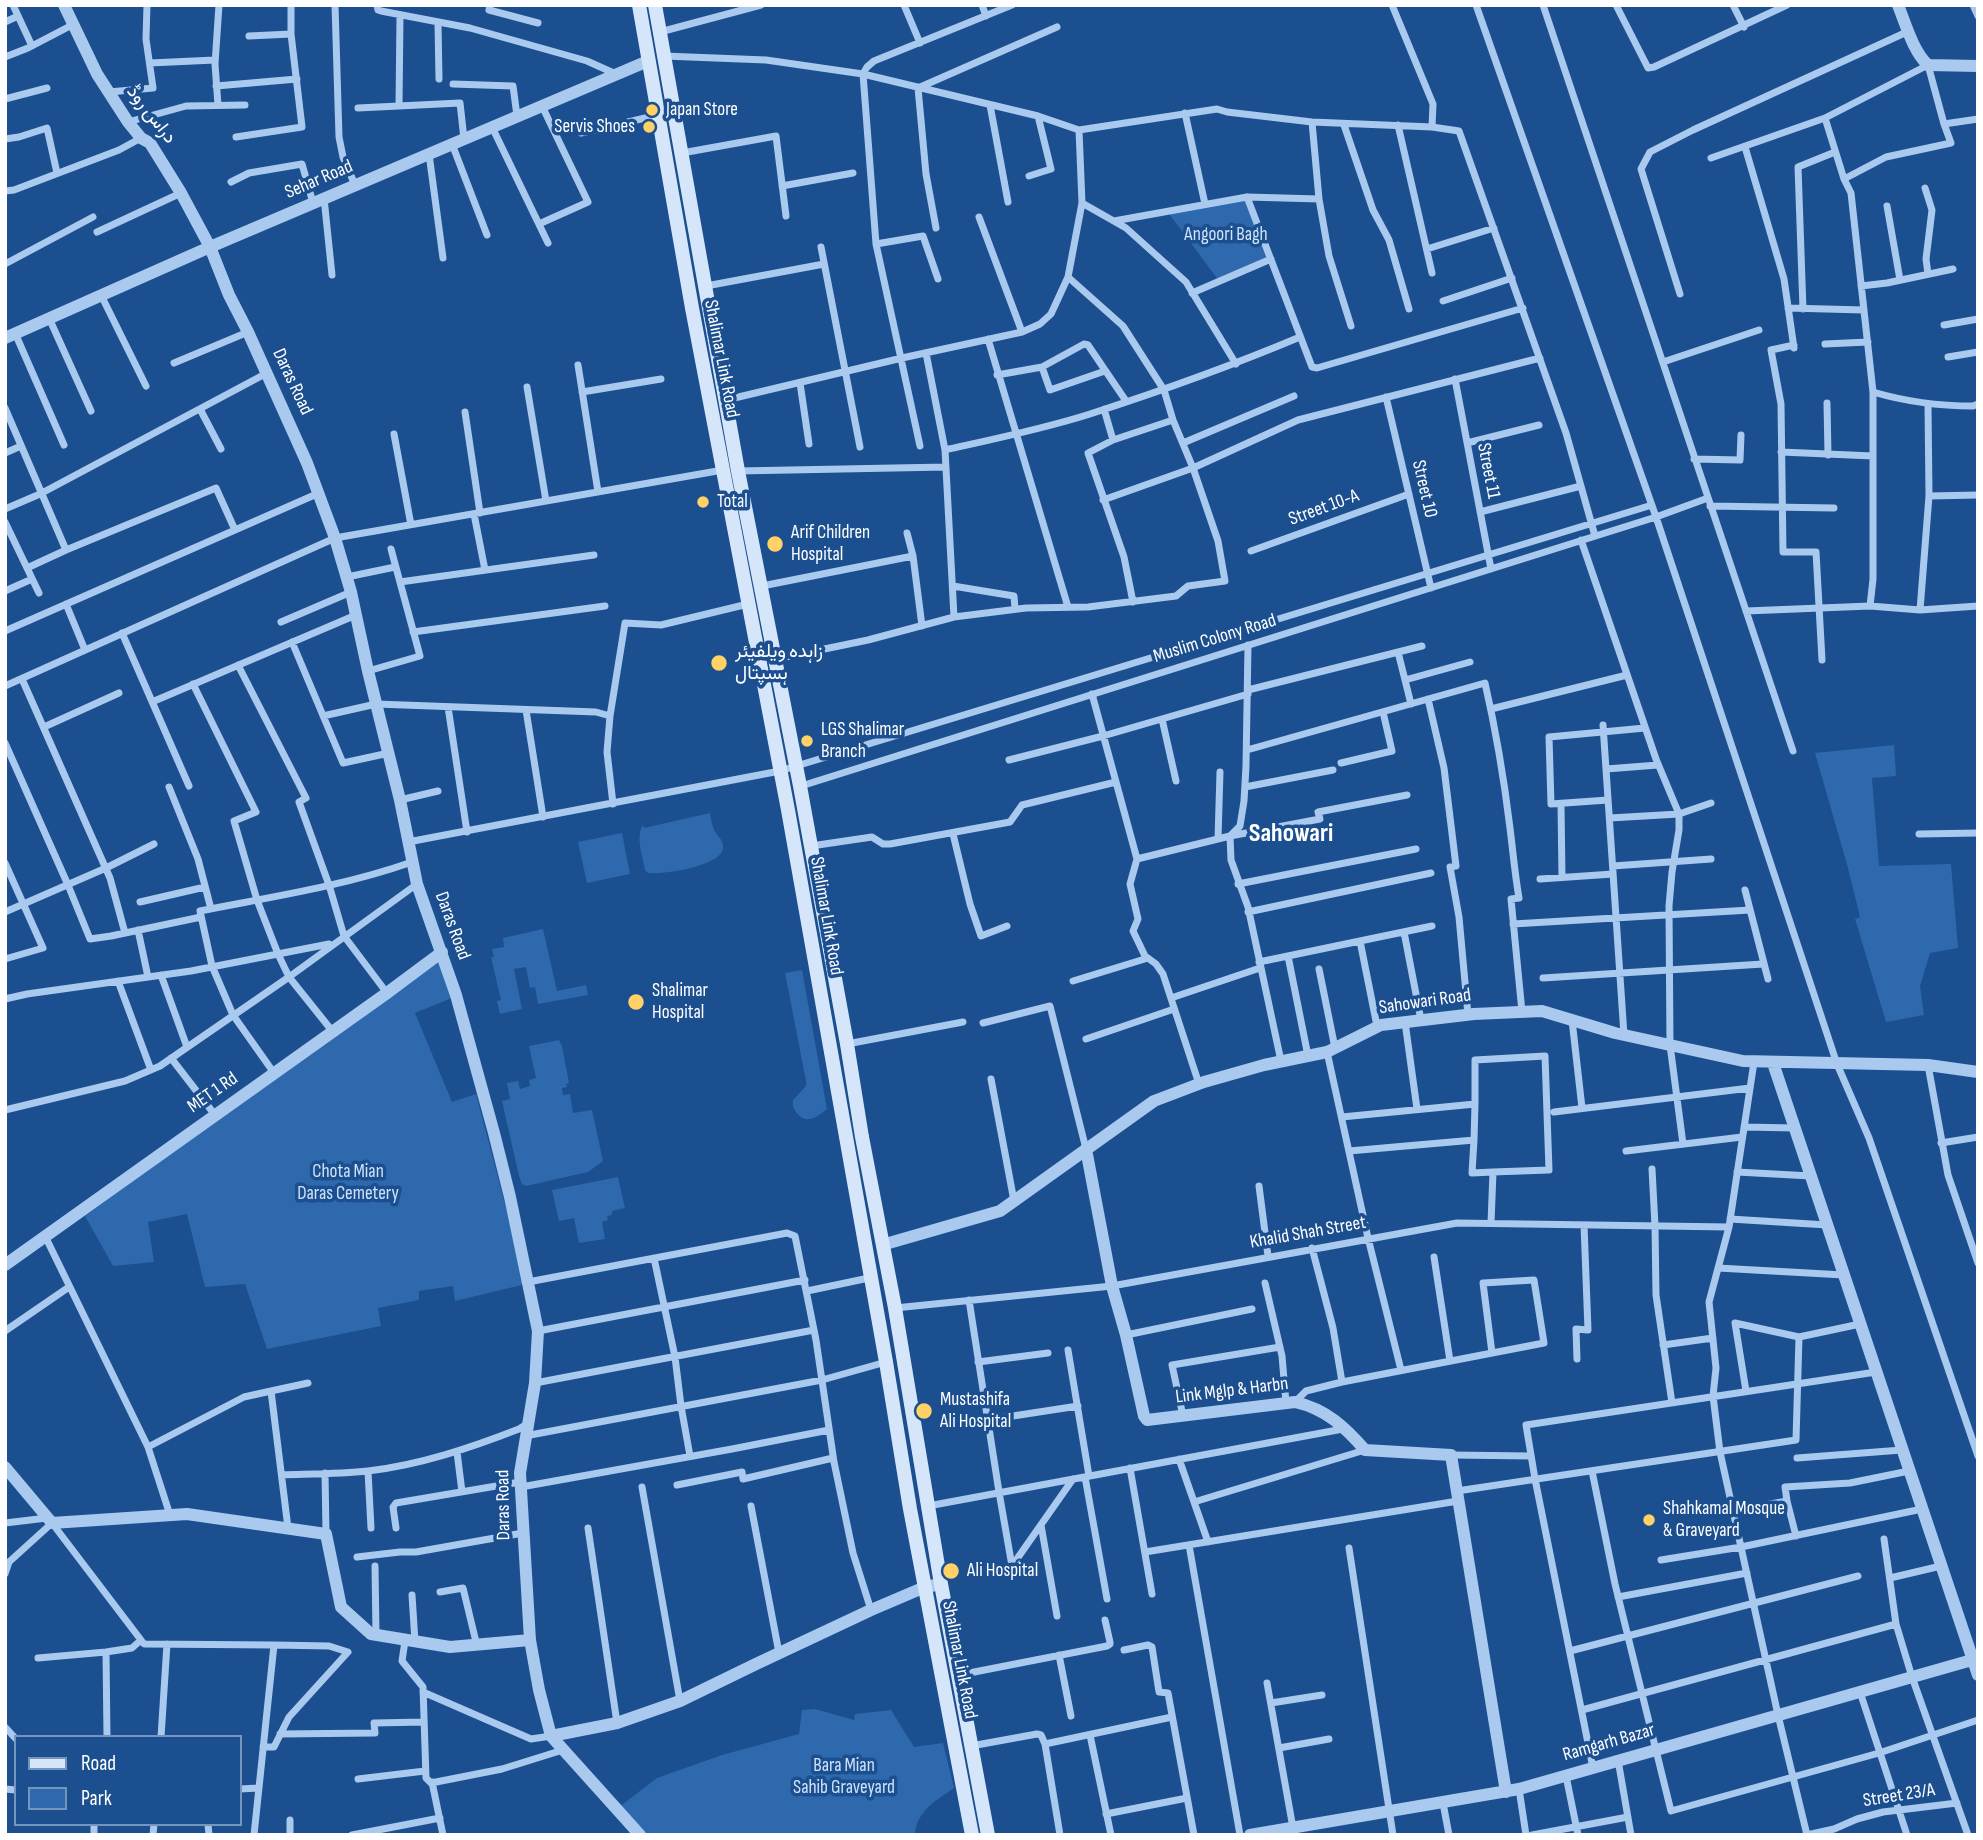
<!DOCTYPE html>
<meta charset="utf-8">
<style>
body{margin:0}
#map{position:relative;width:1983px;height:1840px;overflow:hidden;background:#1b4f8f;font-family:"Sofia Sans Condensed",sans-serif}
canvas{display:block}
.frame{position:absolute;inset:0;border:7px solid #fff;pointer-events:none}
.legend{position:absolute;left:14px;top:1735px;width:228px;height:91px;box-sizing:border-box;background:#1b4f8f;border:2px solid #7695bc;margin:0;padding:9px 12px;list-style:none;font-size:21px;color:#fff}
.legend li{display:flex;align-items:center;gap:14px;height:35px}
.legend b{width:35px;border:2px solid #7695bc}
</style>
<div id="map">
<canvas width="1983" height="1840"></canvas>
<div class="frame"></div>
<ul class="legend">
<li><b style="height:9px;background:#d6e6fa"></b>Road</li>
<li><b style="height:19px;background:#2e69ad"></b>Park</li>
</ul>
</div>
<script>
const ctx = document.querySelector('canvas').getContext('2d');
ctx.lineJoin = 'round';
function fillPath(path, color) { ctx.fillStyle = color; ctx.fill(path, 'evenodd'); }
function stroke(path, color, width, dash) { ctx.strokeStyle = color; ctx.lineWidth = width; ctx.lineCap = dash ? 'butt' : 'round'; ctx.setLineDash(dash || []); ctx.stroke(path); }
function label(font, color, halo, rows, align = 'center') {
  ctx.font = font + ' "Sofia Sans Condensed",Vazirmatn,sans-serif'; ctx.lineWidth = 7; ctx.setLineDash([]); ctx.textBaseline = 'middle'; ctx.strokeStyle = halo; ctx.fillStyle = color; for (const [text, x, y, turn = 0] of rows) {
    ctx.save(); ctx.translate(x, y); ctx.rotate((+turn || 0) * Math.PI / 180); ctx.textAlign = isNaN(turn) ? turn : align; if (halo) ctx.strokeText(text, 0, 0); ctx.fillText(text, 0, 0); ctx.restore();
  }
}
const green = new Path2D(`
 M1247,197L1271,259L1219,281L1167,211Z
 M1894,745L1896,776L1872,778L1879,866L1951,864L1958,948L1930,953L1920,986L1924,1015L1886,1022L1855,919L1860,917L1848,868L1815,753Z
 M710,813C711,819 712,825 714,830C718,837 724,840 723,849C720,866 663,875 648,873L645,870C643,856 635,837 643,825L644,828Z
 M622,833L630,874L587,883L578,842Z
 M543,929L557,991L586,985L588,995L538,1004L535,987L530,988L526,967L514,969L522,1009L500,1014L497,1001L501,1000L491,957H494L492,949L504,947L503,938Z
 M440,956L452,998L415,1013L452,1102L476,1094L526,1284L455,1301L453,1286L419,1291V1300L378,1308L381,1326L267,1349L245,1284L205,1287L187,1214L148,1222L154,1262L113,1266L85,1216Z
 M802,970L827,1109C814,1120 803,1126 793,1107V1100L806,1086V1081L785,973Z
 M559,1040L562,1046L569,1083L566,1084L567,1087L562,1088L563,1095L570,1094L573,1113L592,1110L603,1161L588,1172L526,1186L522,1184L519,1176L502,1101L510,1099L507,1083L518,1081L520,1089L530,1086L529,1080L536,1078L529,1046Z
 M618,1177L625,1208L612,1211V1215L607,1216L608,1220L602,1222L605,1239L579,1243L574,1218L559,1221L552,1190Z
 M815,1709L854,1720L855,1714L891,1710L914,1747L943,1743L954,1788C937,1800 916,1811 915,1835H644L619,1807L657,1778L722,1755L799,1734L802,1710Z`);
const minor = new Path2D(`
 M13,5L32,46
 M335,5L339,137L343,157L355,185
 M377,5L378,10L381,11L470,28L587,61L616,74
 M490,5L489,10L538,23
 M904,5L920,43
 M982,5L986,16
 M1392,5L1433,104L1432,127
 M1476,5L1656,517L1837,1064L1869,1138L1978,1456
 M1543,5L1793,751
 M1616,5L1648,68L1654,67L1787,5
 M1733,5L1744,27
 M1973,5L1978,16
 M5,22L18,16
 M438,23L439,79
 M660,32L761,5
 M249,36L291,34
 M664,56L766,60L863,74L1038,116L1079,130L1217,109L1227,112L1312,122L1432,127L1459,131L1566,433L1595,536
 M5,57L28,48L74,24
 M150,63L215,60
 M453,84L513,86L517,116
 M216,86L297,79
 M109,92L153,88L146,39L147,5
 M5,99L47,88
 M218,105L215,64L219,5
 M990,105L1008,202
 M399,106L400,16
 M358,108L460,103L464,139
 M1185,113L1205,204
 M1825,118L1844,179L1851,193L1873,392V579L1870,606
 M128,122L186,106L245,105
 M1312,122L1319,199L1329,256L1351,326
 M1344,125L1373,210L1389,240L1409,309
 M1398,125L1432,273
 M492,127L548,243
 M581,133L658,115
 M236,137L302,127L291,34V5
 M5,139L19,137L47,128L57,173
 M452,144L487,235
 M1745,147L1784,279L1794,348
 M682,153L776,136L786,216
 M429,154L443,258
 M1711,158L1825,118L1928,65L1944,124L1978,119
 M1029,176L1051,169L1038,116
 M1844,179L1886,157L1951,143L1944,124
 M231,182L249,173L302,164L313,203
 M782,186L853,173
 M1925,188L1932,210L1926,259L1928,274
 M5,191L14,190L119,150L141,138
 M1247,197L1312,367L1317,368L1523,308
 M324,198L332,275
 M1082,203L1126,228L1186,282L1236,364
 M1887,206L1900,280
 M979,217L1022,332
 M1114,221L1247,197L1319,199
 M539,224L588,202L542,106
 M936,228L926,174L918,88L1057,27
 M97,232L181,193
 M876,244L923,236L938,279
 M821,247L860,447
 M1427,249L1494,228
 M5,264L93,217
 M706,286L824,264
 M1861,286L1887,283L1953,269
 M1192,293L1271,259
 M1680,294L1641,169L1650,152L1693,130L1909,31
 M101,295L146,386
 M1443,301L1512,278
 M1788,308L1864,310
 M1803,309L1798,167L1835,152
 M49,318L91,411
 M1944,325L1978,319
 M15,333L64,445
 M988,339L1068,607
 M1825,344L1868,342
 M1794,345L1771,350L1781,404L1783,552H1816L1822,660
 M926,353L945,450L954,617
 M1948,357L1978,352
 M1663,362L1759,330
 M174,363L248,332
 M578,365L598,492
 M1042,367L1050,390L1105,371
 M997,375L1042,367L1084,344L1088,345L1126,401
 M1455,379L1491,569
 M800,383L809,444
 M527,387L546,501
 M582,392L661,379
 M1873,392C1907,402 1938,406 1973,406L1978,404
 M1386,397L1431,588
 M726,400L902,358L1022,332L1040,324L1051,314L1068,277L1082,203L1079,130
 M1827,403L1828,455
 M5,408L66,550
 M200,409L221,449
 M1104,409L1113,440
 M465,412L480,513
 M394,434L411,525
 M1183,443L1294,396
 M1467,443L1539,425
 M920,446L876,244L863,74L867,67L874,61L1012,5
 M945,450C994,439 1043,429 1090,414C1161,391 1231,366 1300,337
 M1781,452L1873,456
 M5,453L21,446
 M1694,459L1740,460L1741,435
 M738,471L946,467
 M1929,496L1978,495
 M1103,500L1193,468L1298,420L1540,358
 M1710,506L1834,508
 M5,509L40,494L267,373
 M1480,512L1581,486
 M474,514L485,570
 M5,522L39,593
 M1581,540L1656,759L1679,814V830L1672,872L1669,906L1670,1045L1683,1144
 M1251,551L1409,494
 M913,556L922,626
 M27,568L66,550L216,488L235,530L319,493
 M347,577L395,567
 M400,582L594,555
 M762,586L913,556L907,533
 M953,586L1014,596L1015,609
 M5,591L32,579
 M1133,602L1124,557L1088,453L1113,440L1173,420
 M66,604L85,650
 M1920,610L1929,496L1928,404
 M1746,611L1870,606L1920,610L1978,606
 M281,622L351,592
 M5,631L235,530
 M413,632L605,606
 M122,633L189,786
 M292,642L343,763L389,753
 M1398,652L1411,704
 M776,659L868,640L954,617L1026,608L1088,607L1176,596L1188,586L1225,581L1218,541L1193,468L1173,420L1164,390L1123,326L1068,277
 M238,665L306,798L299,802L329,885L344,936L387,993
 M368,671L420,656L391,549
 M22,679L110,878L125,933
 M1405,680L1470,662
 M193,684L256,812L234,821L257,900L278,954L289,977L333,1032
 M5,686L335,538L723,470
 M1248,690L1422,646
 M1092,694L1137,859L1130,884L1138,919L1133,931L1145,956L1156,964L1163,974L1199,1084
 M1428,699L1444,768L1456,866L1450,867L1459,917L1468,1015
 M152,702L356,615
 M448,707L467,832
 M1491,709L1627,675
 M526,710L543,817
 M323,716L376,704L596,712L610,716L625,623L661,625L748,604
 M610,716L607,752L613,804
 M1162,719L1176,781
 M1603,725L1624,1035
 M44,727L119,693
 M5,743L68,885L90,939L111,936L201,917
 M1247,750L1485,683C1496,731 1504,779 1510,828C1513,852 1515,875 1519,898L1511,899L1522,1012
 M1009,760L1103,736L1248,694
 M1341,763L1392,751L1383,712
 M1606,769L1658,765
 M169,787L198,859L211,909
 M798,787L1656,517L1708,498
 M1245,787L1333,770
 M400,800L438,791
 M1608,800L1551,804L1549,737L1645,728
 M1561,804L1562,877
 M1610,818L1679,814L1711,803
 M953,834L970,904L981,936L1007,926
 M1919,834L1978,833
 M1218,839L1220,772
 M408,842L780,771L1652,505
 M811,846L872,837L883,844H890L1010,822L1022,805L1116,782
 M1137,859L1230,836L1240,826L1244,801L1246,766L1248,645
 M5,863L43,948L5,959
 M1613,866L1711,859
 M1540,879L1613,874
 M1238,884L1416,849
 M1745,890L1768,979
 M140,902L205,887
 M5,912L106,868L154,844
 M1248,912L1431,873
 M1513,924L1750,910
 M138,930L148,977
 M1404,932L1421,1020
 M1360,941L1377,1026
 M1288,956L1308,1056
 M1259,962L1432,926
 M1319,969L1335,1048
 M161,975L187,1047
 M1543,978L1763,964
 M118,981L151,1070
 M1073,981L1148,958
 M1171,998L1260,968
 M5,999L27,994L191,971L329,944
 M1572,1020L1582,1108
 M1405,1022L1417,1109
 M983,1023L1050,1006L1086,1149
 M1086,1039L1174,1009
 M847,1044L963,1022
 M1327,1052L1368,1238L1401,1370
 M171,1058L215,1115
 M1281,1061L1248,907L1231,860L1230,836L1320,819L1318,812L1407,795
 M1754,1062L1729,1227L1709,1302L1716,1368L1713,1396L1720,1452L1778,1715L1807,1835L1834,1829L1857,1819L1883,1812L1957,1803
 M1928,1065L1948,1175L1978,1263
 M274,1073L233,1015L212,966L200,911C271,897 344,886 412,862
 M991,1079L1014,1201
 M5,1110L125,1081L160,1066L289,977L417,884
 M1554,1112L1750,1088
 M1342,1117L1475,1104V1060L1545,1056L1549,1170L1493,1172L1491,1223
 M1744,1127L1795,1128
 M1474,1140L1475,1104
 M1941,1143L1978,1137
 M1349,1151L1474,1140L1472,1173L1493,1172
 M1626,1151L1742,1137
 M1652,1169L1655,1226L1656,1295L1672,1403
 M1737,1172L1811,1176
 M1259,1186L1268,1256
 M1730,1219L1827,1225
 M45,1236L148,1447L170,1515
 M1312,1248L1333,1328L1342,1382
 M1434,1257L1450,1361
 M654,1258L675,1357L681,1406L690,1456
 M1718,1268L1844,1275
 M528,1282L787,1233L795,1236L816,1340L834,1462L853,1553L871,1610
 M1265,1283L1282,1356L1286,1403
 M807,1291L869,1278
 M969,1300L999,1492L1012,1566L1073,1479
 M895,1308L1112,1286L1457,1223L1729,1227
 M5,1331L69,1287
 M538,1331L805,1280
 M1126,1335L1252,1309
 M1663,1345L1713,1338
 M1068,1350L1089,1476
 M1577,1359L1576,1329L1588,1330L1584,1225
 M978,1362L1048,1353
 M535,1383L814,1330
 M1746,1391L1735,1323L1799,1337
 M1295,1402L1306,1391L1342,1382L1544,1343L1534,1280L1483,1283L1492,1353
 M1183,1416L1172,1365L1280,1347
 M987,1420L1078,1406
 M525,1436L822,1380L886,1362
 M148,1447L244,1397L271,1391
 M457,1452L462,1492
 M1451,1455L1531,1456
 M1797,1458L1902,1450
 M1179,1459L1208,1542
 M1130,1468L1152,1594
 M368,1471L371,1528
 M1592,1471L1615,1584L1671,1811L1879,1753L1978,1720
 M325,1473L326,1534
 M282,1475C310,1474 340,1474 368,1471C420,1465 470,1448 519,1429L527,1424
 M1085,1477L1107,1599
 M677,1485L742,1472L743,1479L833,1458
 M521,1487L732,1449L829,1430
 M642,1487L680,1701
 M1457,1491L1796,1440L1799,1337L1860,1324
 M1787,1501L1785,1487L1850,1483L1909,1471
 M1194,1502L1365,1450
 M751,1506L779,1653
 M928,1506L1343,1429
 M1733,1511L1787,1501L1796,1536
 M5,1523L47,1518
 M1041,1525L1057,1616
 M288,1528L271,1391L308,1383
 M396,1528L393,1507L396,1503L520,1482
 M588,1528L617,1723
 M1884,1539L1896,1624
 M1189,1545L1240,1835
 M1349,1548L1393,1835
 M1145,1552L1458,1501
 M357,1557L400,1552H416L523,1533
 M1661,1560L1741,1547L1922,1509
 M375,1566L376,1635
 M5,1574L9,1562L52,1523L144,1644L274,1645L254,1835
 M1890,1578L1941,1566
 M440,1592L463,1588L477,1646
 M412,1595L415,1642
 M1618,1597L1747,1573
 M405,1641L402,1661L423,1687L426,1778L431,1783L502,1769L563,1750
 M1124,1650L1148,1645L1152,1647L1159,1692L1168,1693L1194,1835
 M1570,1651L1858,1576
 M106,1652L107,1737
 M1059,1655L1071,1716
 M38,1658L106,1652L132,1648L141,1640
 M959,1675L1107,1646L1110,1644V1642L1105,1620
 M1267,1683L1293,1828
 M423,1692L531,1739L551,1736
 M1860,1692L1907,1835
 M1271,1703L1322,1695
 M1582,1710L1896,1624L1912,1677L1968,1835
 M5,1727L16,1739
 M280,1734L375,1733L374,1723L424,1722
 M1090,1735L1111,1835
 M161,1737L167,1644
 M971,1746L1037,1734L1041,1735L1045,1744
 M263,1747H274L289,1717L348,1652L329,1646L274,1645
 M1279,1748L1329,1739
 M1618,1760L1631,1835
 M1593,1768L1535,1479L1526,1425L1876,1372
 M1566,1776L1578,1835
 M358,1779L425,1771
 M432,1782L443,1835
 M5,1789L16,1790
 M240,1789L259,1788
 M1519,1789L1526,1835
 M1443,1803L1449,1835
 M1106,1814L1187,1798
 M290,1820V1835
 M208,1824L209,1835
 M94,1835V1824
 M153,1835L154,1824
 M352,1835L440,1818
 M1060,1835L1045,1744L1172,1717
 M1532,1835L1628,1817`);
const tertiary = new Path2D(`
 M64,5L97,74L128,122L141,138L150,143L181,193L210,247L229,295L248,332L307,463L335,538L351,592L368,671L400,800L417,884L456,995L494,1133L510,1197L538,1331L535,1383L520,1473L530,1640
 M1898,5C1906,25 1913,51 1928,65L1978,66
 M5,338L210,247L648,61
 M1773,1063L1978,1675
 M1086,1149L1112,1286L1126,1335L1144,1416L1147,1420L1295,1402C1326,1409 1345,1427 1365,1450L1451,1455L1506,1792
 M882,1245L1000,1211L1154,1101L1204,1082L1264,1065L1327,1052L1381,1025L1474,1014L1542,1011L1615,1033L1743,1061L1928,1065L1978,1072
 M5,1265L387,993L442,952
 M5,1467L52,1523L187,1514L326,1534L341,1607L371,1634L450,1647L530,1640L539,1690L551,1736L640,1835
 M551,1736L617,1723L680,1701L756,1664L871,1610L925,1587L941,1584
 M1250,1835L1519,1789L1972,1660`);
const secondary = new Path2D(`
 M639,5L692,308L788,810L886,1362L910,1509L972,1835
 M655,5L738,471L800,786L847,1044L862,1137L895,1308L941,1584L988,1835`);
const markers = [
 [652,110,7,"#ffd166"],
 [649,127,7,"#ffd166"],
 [703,502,7,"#ffd166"],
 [775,544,9,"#ffd166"],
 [719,663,9,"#ffd166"],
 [807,741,7,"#ffd166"],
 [636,1002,9,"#ffd166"],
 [924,1411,9,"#ffd166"],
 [1649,1520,7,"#ffd166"],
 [951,1571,9,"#ffd166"]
];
const poiNames = [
 ["Japan Store",666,110],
 ["Servis Shoes",635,127,"right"],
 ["Total",717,502],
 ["Arif Children",791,533],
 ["Hospital",791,555],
 ["زاہدہ ویلفیئر",735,652],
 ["ہسپتال",735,674],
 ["LGS Shalimar",821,730],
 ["Branch",821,752],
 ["Shalimar",652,991],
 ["Hospital",652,1013],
 ["Mustashifa",940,1400],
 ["Ali Hospital",940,1422],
 ["Shahkamal Mosque",1663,1509],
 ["& Graveyard",1663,1531],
 ["Ali Hospital",967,1571]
];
const streetNames = [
 ["دراس روڈ",151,115,52],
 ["Sehar Road",319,180,-23],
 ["Shalimar Link Road",721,359,79],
 ["Daras Road",292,382,65],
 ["Street 11",1488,471,79],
 ["Street 10",1424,489,77],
 ["Street 10-A",1324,508,-20],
 ["Muslim Colony Road",1215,639,-17],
 ["Shalimar Link Road",826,916,80],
 ["Daras Road",452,926,70],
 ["Sahowari Road",1425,1002,-8],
 ["MET 1 Rd",213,1093,-35],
 ["Khalid Shah Street",1308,1233,-10],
 ["Link Mglp & Harbn",1232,1391,-7],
 ["Daras Road",504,1505,-91],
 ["Shalimar Link Road",959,1660,79],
 ["Ramgarh Bazar",1609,1743,-16],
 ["Street 23/A",1899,1796,-9]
];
const parkNames = [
 ["Angoori Bagh",1226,235],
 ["Chota Mian",348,1172],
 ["Daras Cemetery",348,1194],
 ["Bara Mian",844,1766],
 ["Sahib Graveyard",844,1788]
];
const districtNames = [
 ["Sahowari",1291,834]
];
fillPath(green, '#2e69ad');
stroke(minor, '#a9c9ee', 7);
stroke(tertiary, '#a9c9ee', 12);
stroke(secondary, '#d6e6fa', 14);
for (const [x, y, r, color] of markers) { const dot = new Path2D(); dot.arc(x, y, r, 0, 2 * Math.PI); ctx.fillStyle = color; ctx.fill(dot); stroke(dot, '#1b4f8f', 2.5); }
label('19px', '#fff', '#1b4f8f', poiNames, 'left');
label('19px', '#fff', '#1b4f8f', streetNames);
label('19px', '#cfe3fa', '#1b4f8f', parkNames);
label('bold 26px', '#fff', '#1b4f8f', districtNames);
</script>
